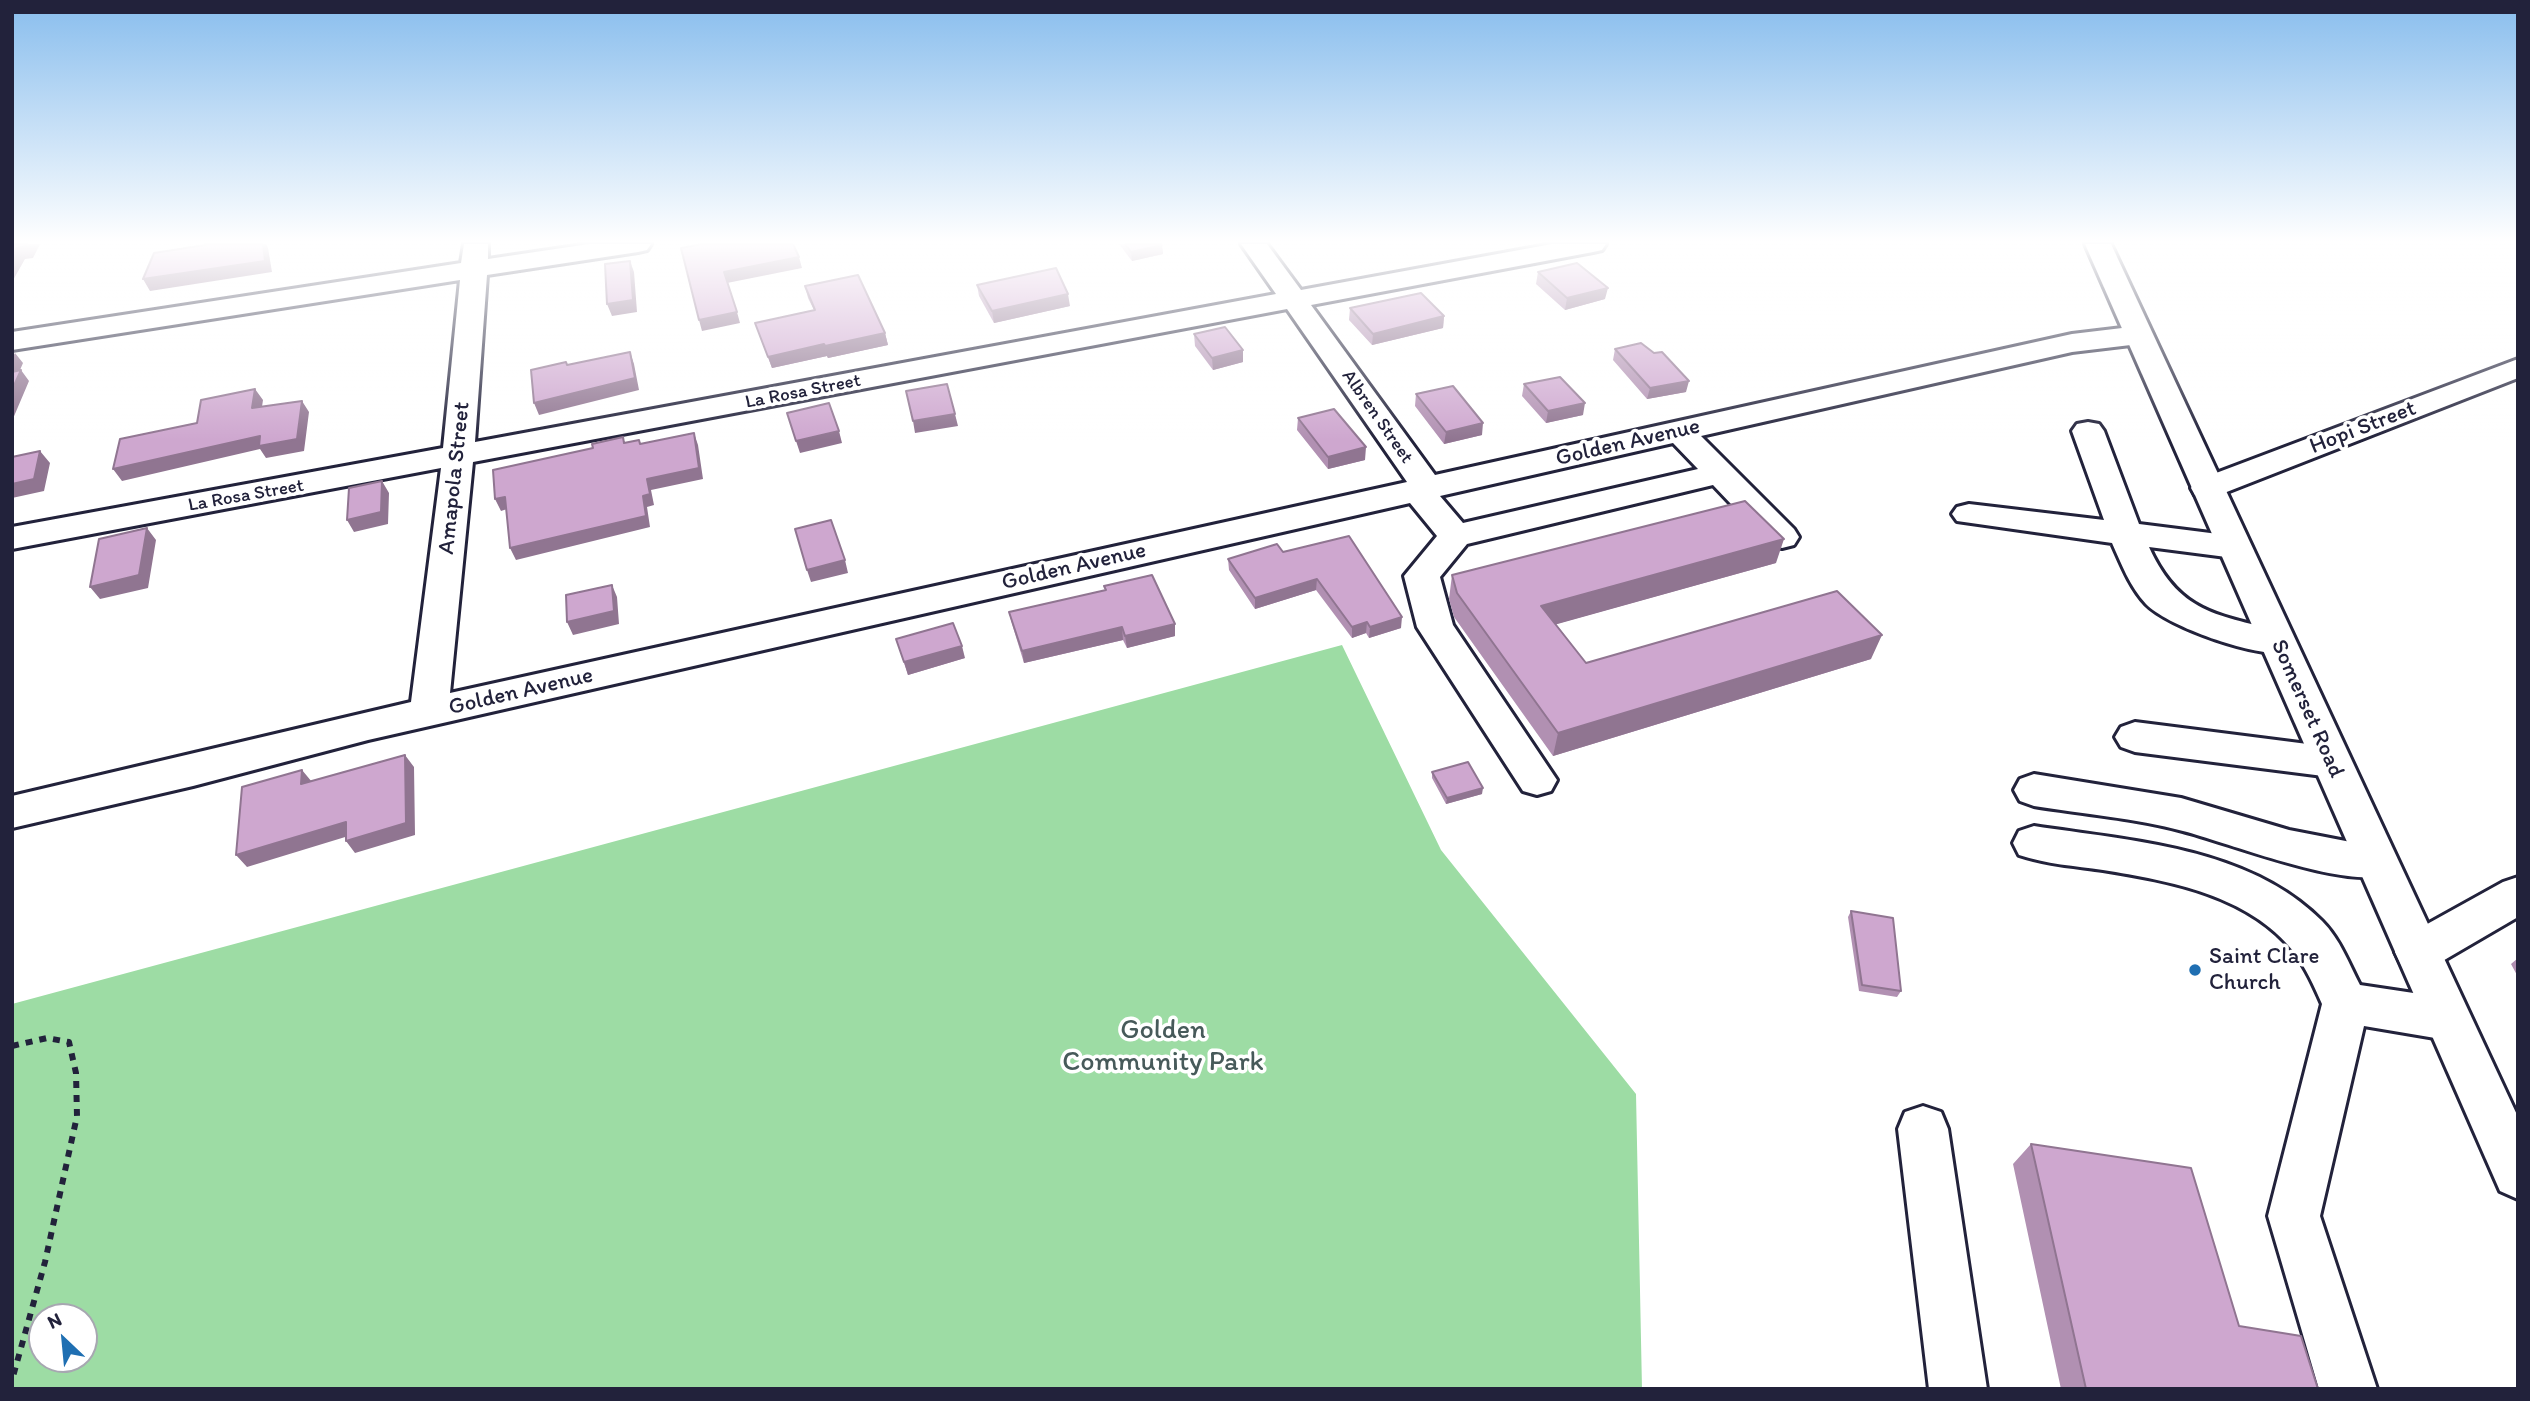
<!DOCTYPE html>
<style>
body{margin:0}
#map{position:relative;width:2530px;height:1401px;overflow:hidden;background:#fff;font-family:Itim,sans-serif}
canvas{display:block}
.frame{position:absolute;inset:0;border:14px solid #22223b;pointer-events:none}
.north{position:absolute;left:28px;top:1303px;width:70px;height:70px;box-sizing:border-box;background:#fff;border:2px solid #a7a7b1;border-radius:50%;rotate:334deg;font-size:19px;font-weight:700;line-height:28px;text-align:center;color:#22223b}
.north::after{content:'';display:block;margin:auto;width:24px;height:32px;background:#1f6fb2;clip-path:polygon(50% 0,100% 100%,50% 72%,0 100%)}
</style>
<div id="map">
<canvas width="2530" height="1401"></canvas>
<div class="frame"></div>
<div class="north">N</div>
</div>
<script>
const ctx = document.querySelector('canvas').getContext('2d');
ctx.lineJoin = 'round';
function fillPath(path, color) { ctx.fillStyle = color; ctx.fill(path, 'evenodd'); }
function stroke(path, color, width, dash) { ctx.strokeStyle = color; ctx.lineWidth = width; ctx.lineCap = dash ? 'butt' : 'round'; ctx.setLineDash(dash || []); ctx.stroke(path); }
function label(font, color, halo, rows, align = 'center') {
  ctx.font = font + ' Itim,sans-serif'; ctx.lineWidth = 7; ctx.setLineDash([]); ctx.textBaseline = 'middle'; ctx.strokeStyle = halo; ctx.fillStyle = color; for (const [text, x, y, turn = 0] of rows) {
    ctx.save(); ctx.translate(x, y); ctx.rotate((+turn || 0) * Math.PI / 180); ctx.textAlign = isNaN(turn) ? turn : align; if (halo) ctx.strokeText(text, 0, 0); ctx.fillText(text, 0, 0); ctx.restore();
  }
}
const green = new Path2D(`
 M1342,645L1441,850L1636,1094L1642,1389H12V1004ZM42,1317H84V1359H42Z`);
const path = new Path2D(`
 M12,1046L47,1038L69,1042L76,1073L77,1116L45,1262L12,1380`);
const minor = new Path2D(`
 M464,244H488V259L589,244H651L647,250L638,252L487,275L475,442L1276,294L1241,244H1267L1301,290L1552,244H1606L1602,250L1593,252L1311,305L1435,475L2072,334L2139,326L2149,329L2153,335L2149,341L2139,344L2072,352L1701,436L1794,529L1799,537L1794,545L1782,548L1770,545L1713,485L1467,544L1440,577L1453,625L1557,780L1551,791L1537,795L1523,791L1417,627L1404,576L1437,536L1410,503L368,740L193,786L12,828V796L411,702L441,468L12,549V527L443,448L460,280L12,350V332L461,263ZM1287,309L1407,482L450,693L473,462ZM1673,443L1698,469L1463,523L1440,496Z
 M2518,359V378L2219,495L2207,498L2195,495L2191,488L2195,481Z
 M2088,422L2099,424L2104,431L2139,524L2234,536L2246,539L2251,547L2246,555L2234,558L2149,547C2181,618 2224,615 2291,634L2296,643L2291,652C2262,660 2168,627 2146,604C2130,587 2121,563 2112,543L1957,521L1952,514L1957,507L1969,504L2104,520L2072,431L2077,424Z
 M2135,722L2331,747L2345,751L2351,762L2345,773L2331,777L2135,752L2121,747L2115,737L2121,727Z
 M2034,774L2181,798L2289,830L2392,850L2398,862L2392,874C2346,890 2233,844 2183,831C2135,818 2083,814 2034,806L2020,801L2014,790L2020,779Z
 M2034,826C2131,841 2249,847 2322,921C2340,939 2349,964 2360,985L2447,998L2464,1004L2471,1019L2464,1034L2447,1040L2364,1026L2320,1216L2377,1389H2319L2268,1216L2322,1004C2314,986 2306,968 2294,952C2249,895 2170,881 2103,870C2075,866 2046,864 2019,855L2013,843L2019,831Z
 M2518,877V917L2434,966L2418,971L2402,966L2395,952L2402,938L2503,882Z
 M1923,1106L1941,1112L1948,1129L1987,1389H1929L1898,1129L1905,1112Z`);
const major = new Path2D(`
 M2085,244H2111L2518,1117V1199L2500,1191Z`);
const wall = new Path2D(`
 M1119,244H1161L1162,245L1163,254L1132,261Z
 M1538,272L1605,299L1565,310L1536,284Z
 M977,285L1070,306L994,323L979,296Z
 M805,286L885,333L888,345L828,358L827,356L772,368L755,323L814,310L808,298Z
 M1350,308L1444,316L1443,328L1372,345L1349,320Z
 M1194,334L1243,362L1213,370L1195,346Z
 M1615,349L1654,353L1686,392L1647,399L1613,360Z
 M1524,384L1583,415L1546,423L1522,396Z
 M1416,394L1482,435L1444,444L1415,406Z
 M1298,418L1365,460L1328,469L1297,430Z
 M1283,552L1401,628L1369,638L1366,633L1352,638L1316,590L1255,609L1229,570L1228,559Z
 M1776,563L1556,624L1586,663L1871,659L1553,756L1454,617L1449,599L1452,575Z
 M1104,586L1175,636L1127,648L1123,640L1024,663L1012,624L1009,612L1105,590Z
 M896,639L965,658L908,675Z
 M1432,772L1482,794L1446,804L1432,778Z
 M1851,911L1901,991L1897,997L1859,991L1848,917Z
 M2518,958V977L2511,964Z
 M2031,1144L2239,1326L2318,1389H2061L2013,1164Z`);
const shadedWall = new Path2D(`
 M27,244H40L33,258L25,259L12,282V256L17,248Z
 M263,244H266L268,248L272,272L150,291L143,279Z
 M1162,245L1163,254L1132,261L1131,252Z
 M799,257L802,268L727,283L724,272Z
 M630,261L634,272L637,312L612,316L607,304Z
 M1608,288L1605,299L1565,310L1567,298Z
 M1068,294L1070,306L994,323L992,311Z
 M737,312L740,323L702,331L699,320Z
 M1444,316L1443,328L1372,345L1373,334Z
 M885,333L888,345L828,358L827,356L772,368L768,357L824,344Z
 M1243,350V362L1213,370L1212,358Z
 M630,352L634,364L639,390L539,415L534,403Z
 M15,353L23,363L14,384L12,382V358Z
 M21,370L29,381L12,421V390Z
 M1689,381L1686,392L1647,399L1650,388Z
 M255,389L263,400L260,420L252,408Z
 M302,401L309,412L304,451L266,458L260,449L122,481L113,469Z
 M1585,403L1583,415L1546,423L1548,411Z
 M955,414L958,426L915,433L913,421Z
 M1483,423L1482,435L1444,444L1446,432Z
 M839,431L842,443L800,453L796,441Z
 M694,433L698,445L703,479L651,490L654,505L647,507L650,527L516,560L510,548L643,496L647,479Z
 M1366,447L1365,460L1328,469V457Z
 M40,451L50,463L44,491L12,498V484Z
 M382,481L389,493L388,524L354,532L347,520Z
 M505,497L510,508L501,511L495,499Z
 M147,528L156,540L148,588L100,599L90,587Z
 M1784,539L1776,563L1536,630L1541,606Z
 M845,560L848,573L811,582L807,570Z
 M1317,579L1316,590L1255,609V598Z
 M612,585L617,597L619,624L573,635L567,622Z
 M1402,617L1401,628L1369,638L1370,627Z
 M1367,622L1366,633L1352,638V627Z
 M1175,624V636L1127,648L1125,636Z
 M1122,627L1123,640L1024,663L1022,651Z
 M1882,635L1871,659L1553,756L1558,733Z
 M962,646L965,658L908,675L904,662Z
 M405,755L414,767L415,835L355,853L346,841Z
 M302,770L312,782L301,784Z
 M1483,788L1482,794L1446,804L1447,798Z
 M346,822L355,834L247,867L236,855Z`);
const building = new Path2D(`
 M12,244H27L25,246L17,248L12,256Z
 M205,244H263L265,261L143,279L154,253L205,245Z
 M702,244H793L799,257L724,272L737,312L699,320L681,248Z
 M1125,244H1161L1162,245L1131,252Z
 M630,261L633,300L607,304L605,264Z
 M1577,263L1608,288L1567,298L1538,272Z
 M1056,268L1068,294L992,311L977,285Z
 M858,275L885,333L825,346L824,344L768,357L755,323L815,310L805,286Z
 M1421,293L1444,316L1373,334L1350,308Z
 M1225,327L1243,350L1212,358L1194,334Z
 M1641,343L1654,353L1662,352L1689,381L1650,388L1615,349Z
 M630,352L635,378L534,403L531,370L566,362L567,365Z
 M21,370L12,390V372Z
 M1560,377L1585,403L1548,411L1524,384Z
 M947,384L955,414L913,421L906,391Z
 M1453,386L1483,423L1446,432L1416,394Z
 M255,389L252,408L302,401L297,439L259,446L260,436L113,469L120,439L197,423L201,400Z
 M829,403L839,431L796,441L787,413Z
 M1334,409L1366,447L1328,457L1298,418Z
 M694,433L699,468L647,479L650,494L643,496L646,516L510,548L505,497L495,499L493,470L593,448L592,444L623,437L624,443L639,440L640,444Z
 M40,451L34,479L12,484V457Z
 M382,481L381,512L347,520L349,488Z
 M1745,501L1784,539L1541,606L1586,663L1837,591L1882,635L1558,733L1457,593L1452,575Z
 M831,520L845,560L807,570L795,529Z
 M147,528L139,575L90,587L99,539Z
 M1349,536L1402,617L1370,627L1367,622L1352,627L1317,579L1255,598L1228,559L1277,544L1283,552Z
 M1152,575L1175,624L1125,636L1122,627L1022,651L1009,612L1106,590L1104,586Z
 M612,585L614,611L567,622L566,595Z
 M953,623L962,646L904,662L896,639Z
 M405,755L406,823L346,841V822L236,855L242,787L302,770L301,784Z
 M1468,762L1483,788L1447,798L1432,772Z
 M1851,911L1893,918L1901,991L1862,985Z
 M2031,1144L2191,1168L2239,1326L2301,1336L2318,1389H2086Z`);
const markers = [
 [2195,970,7,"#1f6fb2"]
];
const farStreetnames = [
 ["La Rosa Street",803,392,-11],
 ["Albren Street",1377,417,55],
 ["La Rosa Street",246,496,-10]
];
const streetNames = [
 ["Hopi Street",2363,428,-21],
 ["Golden Avenue",1628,443,-13],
 ["Amapola Street",455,478,-84],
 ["Golden Avenue",1074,567,-13],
 ["Golden Avenue",521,692,-13],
 ["Somerset Road",2307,709,66]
];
const poiNames = [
 ["Saint Clare",2209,957],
 ["Church",2209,983]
];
const nearParknames = [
 ["Golden",1163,1031],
 ["Community Park",1163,1063]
];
fillPath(green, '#9ddca4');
stroke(minor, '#22223b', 6);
stroke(major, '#22223b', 6);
stroke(path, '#22223b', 6, [7, 7]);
fillPath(minor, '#fff');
fillPath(major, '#fff');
fillPath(wall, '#b190b2');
fillPath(shadedWall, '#907591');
fillPath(building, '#cea7cf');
stroke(building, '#907591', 2);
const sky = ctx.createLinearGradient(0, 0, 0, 440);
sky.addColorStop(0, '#88bded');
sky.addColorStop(0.55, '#fff');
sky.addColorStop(1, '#ffffff00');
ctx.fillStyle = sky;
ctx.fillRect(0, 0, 2530, 440);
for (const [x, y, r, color] of markers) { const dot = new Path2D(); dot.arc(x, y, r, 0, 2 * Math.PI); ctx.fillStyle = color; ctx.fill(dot); stroke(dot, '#fff', 2.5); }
label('19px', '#22223b', '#fff', farStreetnames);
label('23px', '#22223b', '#fff', streetNames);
label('23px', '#22223b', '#fff', poiNames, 'left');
label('28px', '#475a5a', '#fff', nearParknames);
</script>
